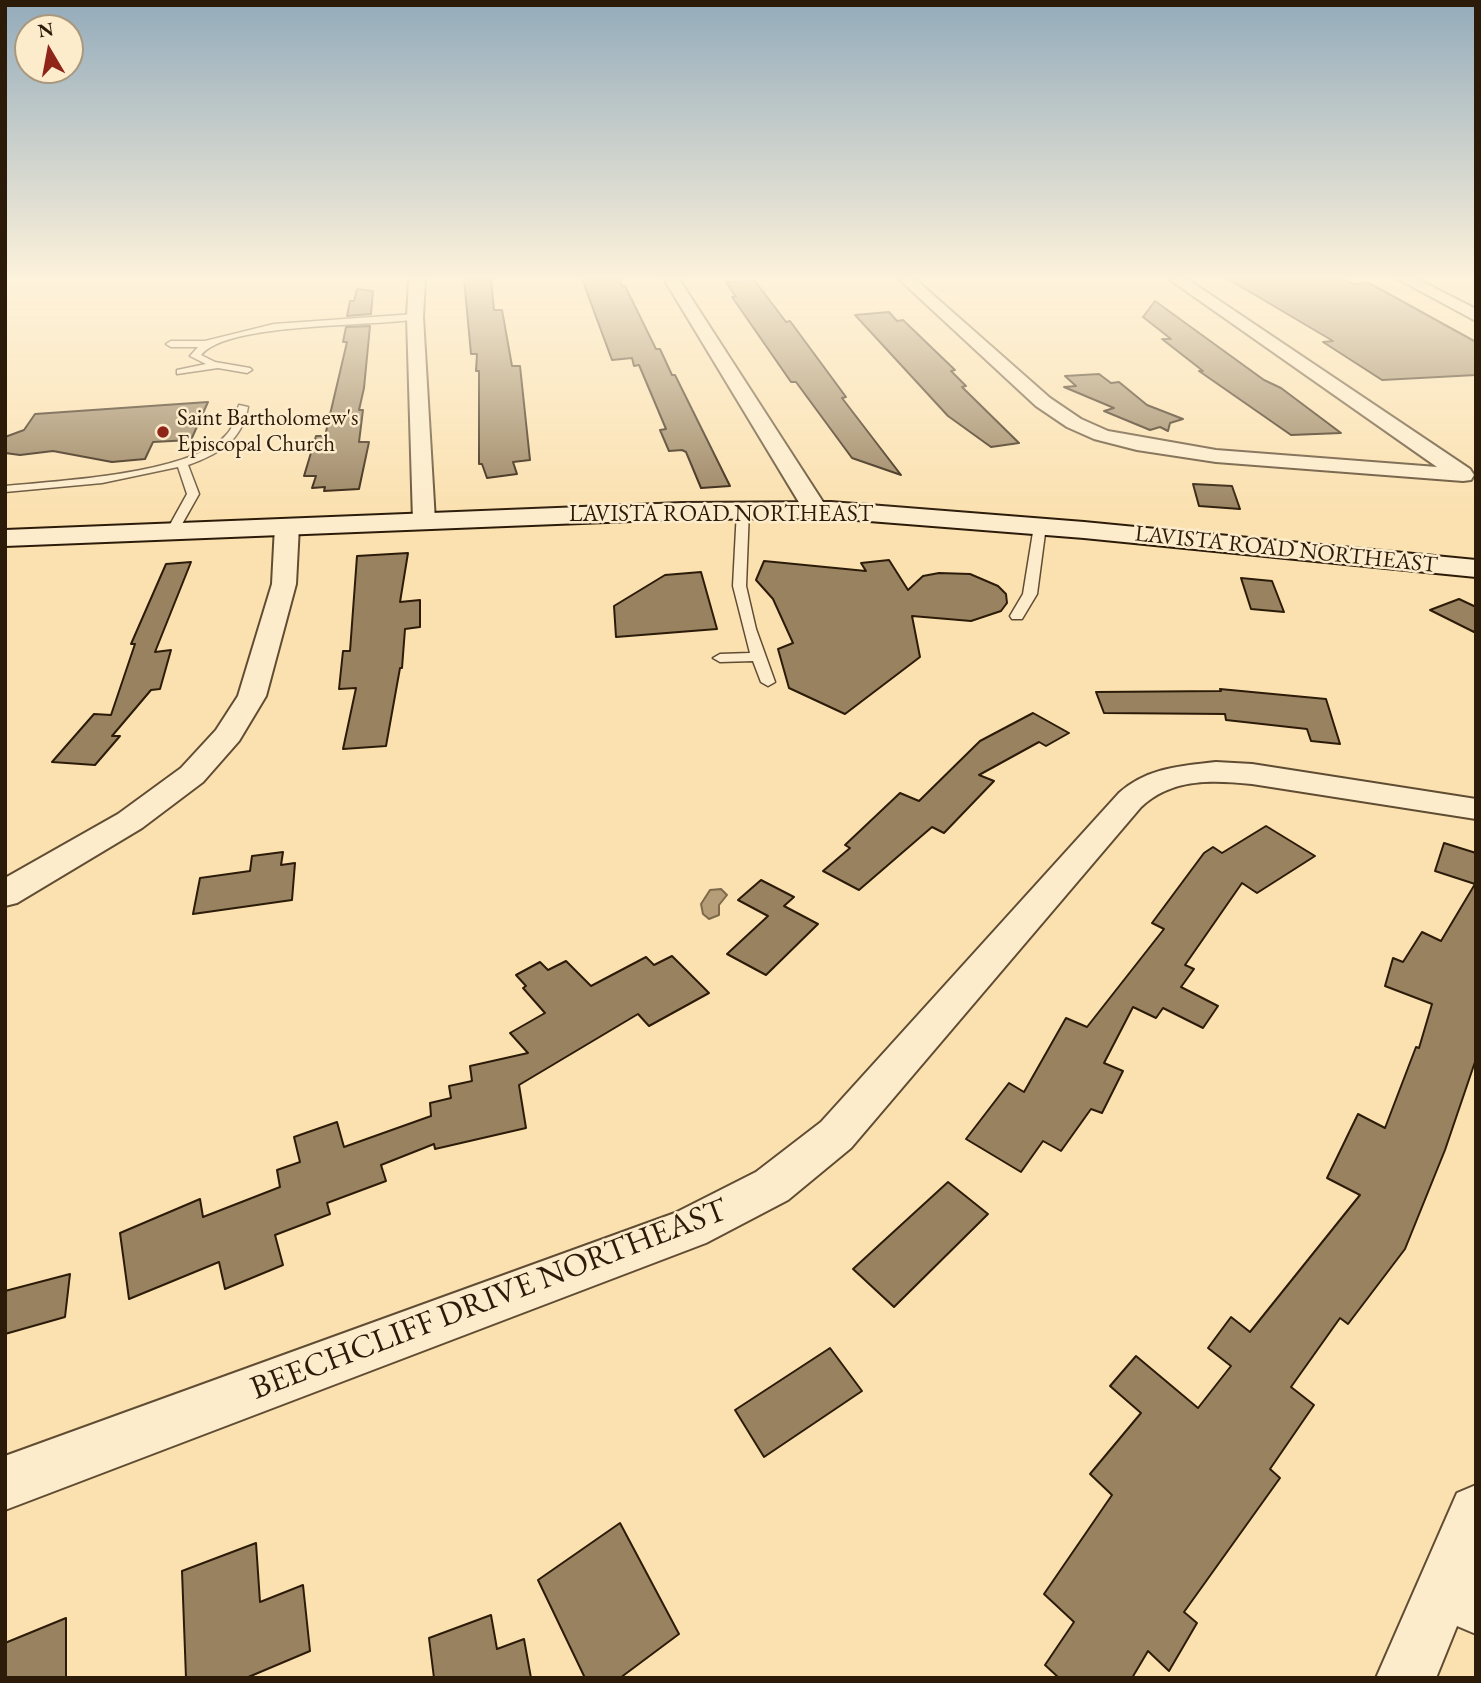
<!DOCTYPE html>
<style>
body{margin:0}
#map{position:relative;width:1481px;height:1683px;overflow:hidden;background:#fbe1b0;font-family:"EB Garamond",serif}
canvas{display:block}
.frame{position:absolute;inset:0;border:7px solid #2c1b09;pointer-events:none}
.north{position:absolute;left:14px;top:14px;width:70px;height:70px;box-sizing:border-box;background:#fceccc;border:2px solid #a9987e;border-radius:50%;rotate:350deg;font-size:19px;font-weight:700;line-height:28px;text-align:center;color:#2c1b09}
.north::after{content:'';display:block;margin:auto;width:24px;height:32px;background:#8f2418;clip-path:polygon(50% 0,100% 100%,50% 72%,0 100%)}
</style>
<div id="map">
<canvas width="1481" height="1683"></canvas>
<div class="frame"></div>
<div class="north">N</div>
</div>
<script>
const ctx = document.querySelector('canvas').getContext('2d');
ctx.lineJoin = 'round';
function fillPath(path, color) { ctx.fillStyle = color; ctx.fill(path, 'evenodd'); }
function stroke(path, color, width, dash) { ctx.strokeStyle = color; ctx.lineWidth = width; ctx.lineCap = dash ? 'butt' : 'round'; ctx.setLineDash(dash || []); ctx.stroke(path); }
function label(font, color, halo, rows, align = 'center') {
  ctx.font = font + ' "EB Garamond",serif'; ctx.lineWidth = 5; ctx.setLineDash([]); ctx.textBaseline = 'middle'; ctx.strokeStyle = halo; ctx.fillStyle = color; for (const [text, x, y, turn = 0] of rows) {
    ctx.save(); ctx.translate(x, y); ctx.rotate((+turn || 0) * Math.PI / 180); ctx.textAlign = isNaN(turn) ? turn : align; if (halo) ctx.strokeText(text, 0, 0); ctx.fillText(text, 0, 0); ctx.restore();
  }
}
const water = new Path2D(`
 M721,889L727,895L719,905V915L709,919L703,914L701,904L710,890Z`);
const building = new Path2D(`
 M464,279H491L494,310H502L512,366H520L530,460L513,462L517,474L487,478L482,464H479V371H476L477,354H471Z
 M582,279H619L622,286H625L656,349H660L672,375H675L730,486L701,488L686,452L682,450L669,451L660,430L666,429L639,365L634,366L632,358L612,360Z
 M1228,279H1343L1353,284L1369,283L1476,342V375L1382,380L1323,342L1333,341Z
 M755,281L786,322L790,321L846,397L842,398L901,475L852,458L796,382H791L732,297H736L726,282Z
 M357,289L373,291L371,314L347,316L350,301H354Z
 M1155,301L1264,380L1281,388L1341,433L1291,435L1199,371H1203L1162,339H1171L1143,317Z
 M889,312L897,321L903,320L955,370L951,371L966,386L962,387L1019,443L991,447L948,416L855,315Z
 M370,326L364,388L359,410H363L359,442H369L359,489L324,491L325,487L312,488L316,476H304L316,436H325L347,342H343L346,327Z
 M1099,374L1111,383L1119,382L1147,405L1183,419L1170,423L1168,431L1160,427L1150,430L1104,411L1114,408L1064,387L1076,386L1065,376Z
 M208,402L191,440L153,442L145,459L112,462L53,451L20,455L5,453V437L24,430L35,414Z
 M1193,484L1232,486L1240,509L1199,506Z
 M408,553L400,602L420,600V627L405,629L402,668H400L386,746L343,749L356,688L339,689L343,651H350L357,556Z
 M889,560L908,590L923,576L939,573L970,574L998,586L1006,594L1007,603L1001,611L971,621L912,616L920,657L845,714L789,688L778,649L793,643L773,599L756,580L764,561L866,571L861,563Z
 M191,562L155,652L171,650L160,689L151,690L112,736H120L95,765L52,762L94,714L111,715L135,644H131L166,564Z
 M701,572L717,629L616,637L614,606L665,575Z
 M1241,578L1272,581L1284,612L1251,609Z
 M1459,599L1476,607V633L1430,610Z
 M1220,689L1326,699L1340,744L1311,741L1307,729L1226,720L1225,714L1104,713L1096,692L1221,691Z
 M1033,713L1069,733L1046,746L1039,742L979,775L994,781L944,833L932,827L859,890L823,871L850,848L845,845L900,793L919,801L980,741Z
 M1266,826L1315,856L1257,893L1242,883L1185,965L1194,969L1181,987L1218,1006L1203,1028L1163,1008L1156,1018L1133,1007L1104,1063L1123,1071L1102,1113L1091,1109L1061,1151L1043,1141L1021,1172L966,1139L1009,1083L1024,1092L1066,1018L1087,1027L1164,929L1152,923L1204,853L1213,847L1222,853Z
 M1444,843L1476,853V1059L1445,1150L1405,1249L1348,1324L1340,1318L1291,1387L1314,1405L1270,1469L1280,1478L1184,1612L1197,1623L1169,1671L1148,1651L1132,1678H1059L1045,1665L1074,1622L1044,1594L1112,1495L1090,1474L1141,1413L1110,1386L1136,1356L1198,1408L1231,1366L1208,1348L1231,1317L1250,1332L1360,1195L1327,1178L1358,1114L1385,1128L1416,1047L1419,1048L1432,1004L1385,986L1393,958L1403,962L1422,932L1441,941L1475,884L1435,871Z
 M283,852L281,865L295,863L292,900L193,914L200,878L250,871L252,856Z
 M761,880L794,897L784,906L818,924L766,975L727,954L768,916L738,900Z
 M672,956L709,993L649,1026L638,1014L519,1085L526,1128L435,1149L434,1144L381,1165L386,1181L327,1203L330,1214L275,1235L283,1265L225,1289L219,1262L129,1299L120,1233L200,1199L203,1217L280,1187L277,1170L300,1162L294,1137L337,1122L344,1147L431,1116L430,1103L451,1098L449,1086L472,1081L470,1066L528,1053L510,1033L545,1013L523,988L526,986L516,975L540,962L548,970L566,961L591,986L646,957L654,965Z
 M948,1182L988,1214L894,1307L853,1269Z
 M70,1274L65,1317L5,1334V1291Z
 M830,1348L862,1391L764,1457L735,1410Z
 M620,1523L679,1634L620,1678H585L538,1580Z
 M256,1543L260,1602L303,1585L310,1651L246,1678H186L182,1571Z
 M491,1615L497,1649L524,1639L531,1678H434L429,1638Z
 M66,1618V1678H5V1643Z`);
const lane = new Path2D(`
 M415,314L418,319C372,327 228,322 201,355L215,362L250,368L252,370L247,373L218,368L177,374V370L206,364L190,356L198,347H171L166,344L171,341H205L274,324Z
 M239,405L248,407C242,441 219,454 188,465L199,494L177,533L167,530L187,494L178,467L102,483L5,492V486C57,481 194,474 227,434C235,426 235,415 239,405Z
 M743,506L749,510L746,586L756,629L775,682L768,686L761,682L753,661L720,662L713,658L720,654L750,653L733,586L737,510Z
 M1040,522L1046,526L1037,594L1022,619H1012L1010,616L1023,594L1034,526Z`);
const street = new Path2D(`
 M409,279H425L423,317L435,521L432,526H416L413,521L407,317Z
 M664,279H679L823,502L825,509L822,514H806L803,509Z
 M899,279H915L1050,398L1081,419L1108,431L1216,450L1437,467L1169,279H1187L1470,469L1474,475L1471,480L1463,481L1216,462L1137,450L1094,439L1067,427L1036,406Z
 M1398,279H1417L1476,309V321Z
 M287,519L295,521L299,526L296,584L266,696L239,741L203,782L142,828L17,903L5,906V878L118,814L181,768L216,730L238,696L272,584L275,526L279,521Z
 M1216,762L1252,764L1476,799V819L1252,784C1212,780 1172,778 1141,807L851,1148L788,1200L706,1243L5,1510V1456L675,1213L756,1172L821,1122L1119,793C1147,768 1180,766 1216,762Z
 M1476,1485V1634L1457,1626L1436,1678H1376L1457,1493Z`);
const secondary = new Path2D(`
 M831,502L1084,522L1476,560V577L1084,538L831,518L682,519L5,546V530L682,503Z`);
const markers = [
 [163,432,7,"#8f2418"]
];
const farPoinames = [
 ["Saint Bartholomew's",177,419],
 ["Episcopal Church",177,445]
];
const farStreetnames = [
 ["LAVISTA ROAD NORTHEAST",721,515],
 ["LAVISTA ROAD NORTHEAST",1286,550,6]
];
const nearStreetnames = [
 ["BEECHCLIFF DRIVE NORTHEAST",489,1300,-21]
];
fillPath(water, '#b59e77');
stroke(water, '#7e6a4b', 2);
fillPath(building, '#988260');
stroke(building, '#2c1b09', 2);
stroke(lane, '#604c33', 3);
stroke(street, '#604c33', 4);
stroke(secondary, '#2c1b09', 4);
fillPath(lane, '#fceccc');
fillPath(street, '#fceccc');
fillPath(secondary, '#fceccc');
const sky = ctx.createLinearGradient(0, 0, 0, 515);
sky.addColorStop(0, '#93abbb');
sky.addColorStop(0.54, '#fdf2db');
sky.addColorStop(1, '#fdf2db00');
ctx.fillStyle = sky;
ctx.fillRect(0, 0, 1481, 515);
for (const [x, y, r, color] of markers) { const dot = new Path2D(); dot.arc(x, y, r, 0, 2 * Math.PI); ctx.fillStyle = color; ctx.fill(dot); stroke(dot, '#fceccc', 2.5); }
label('23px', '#2c1b09', '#fceccc', farPoinames, 'left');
label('23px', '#2c1b09', '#fceccc', farStreetnames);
label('33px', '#2c1b09', '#fceccc', nearStreetnames);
</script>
